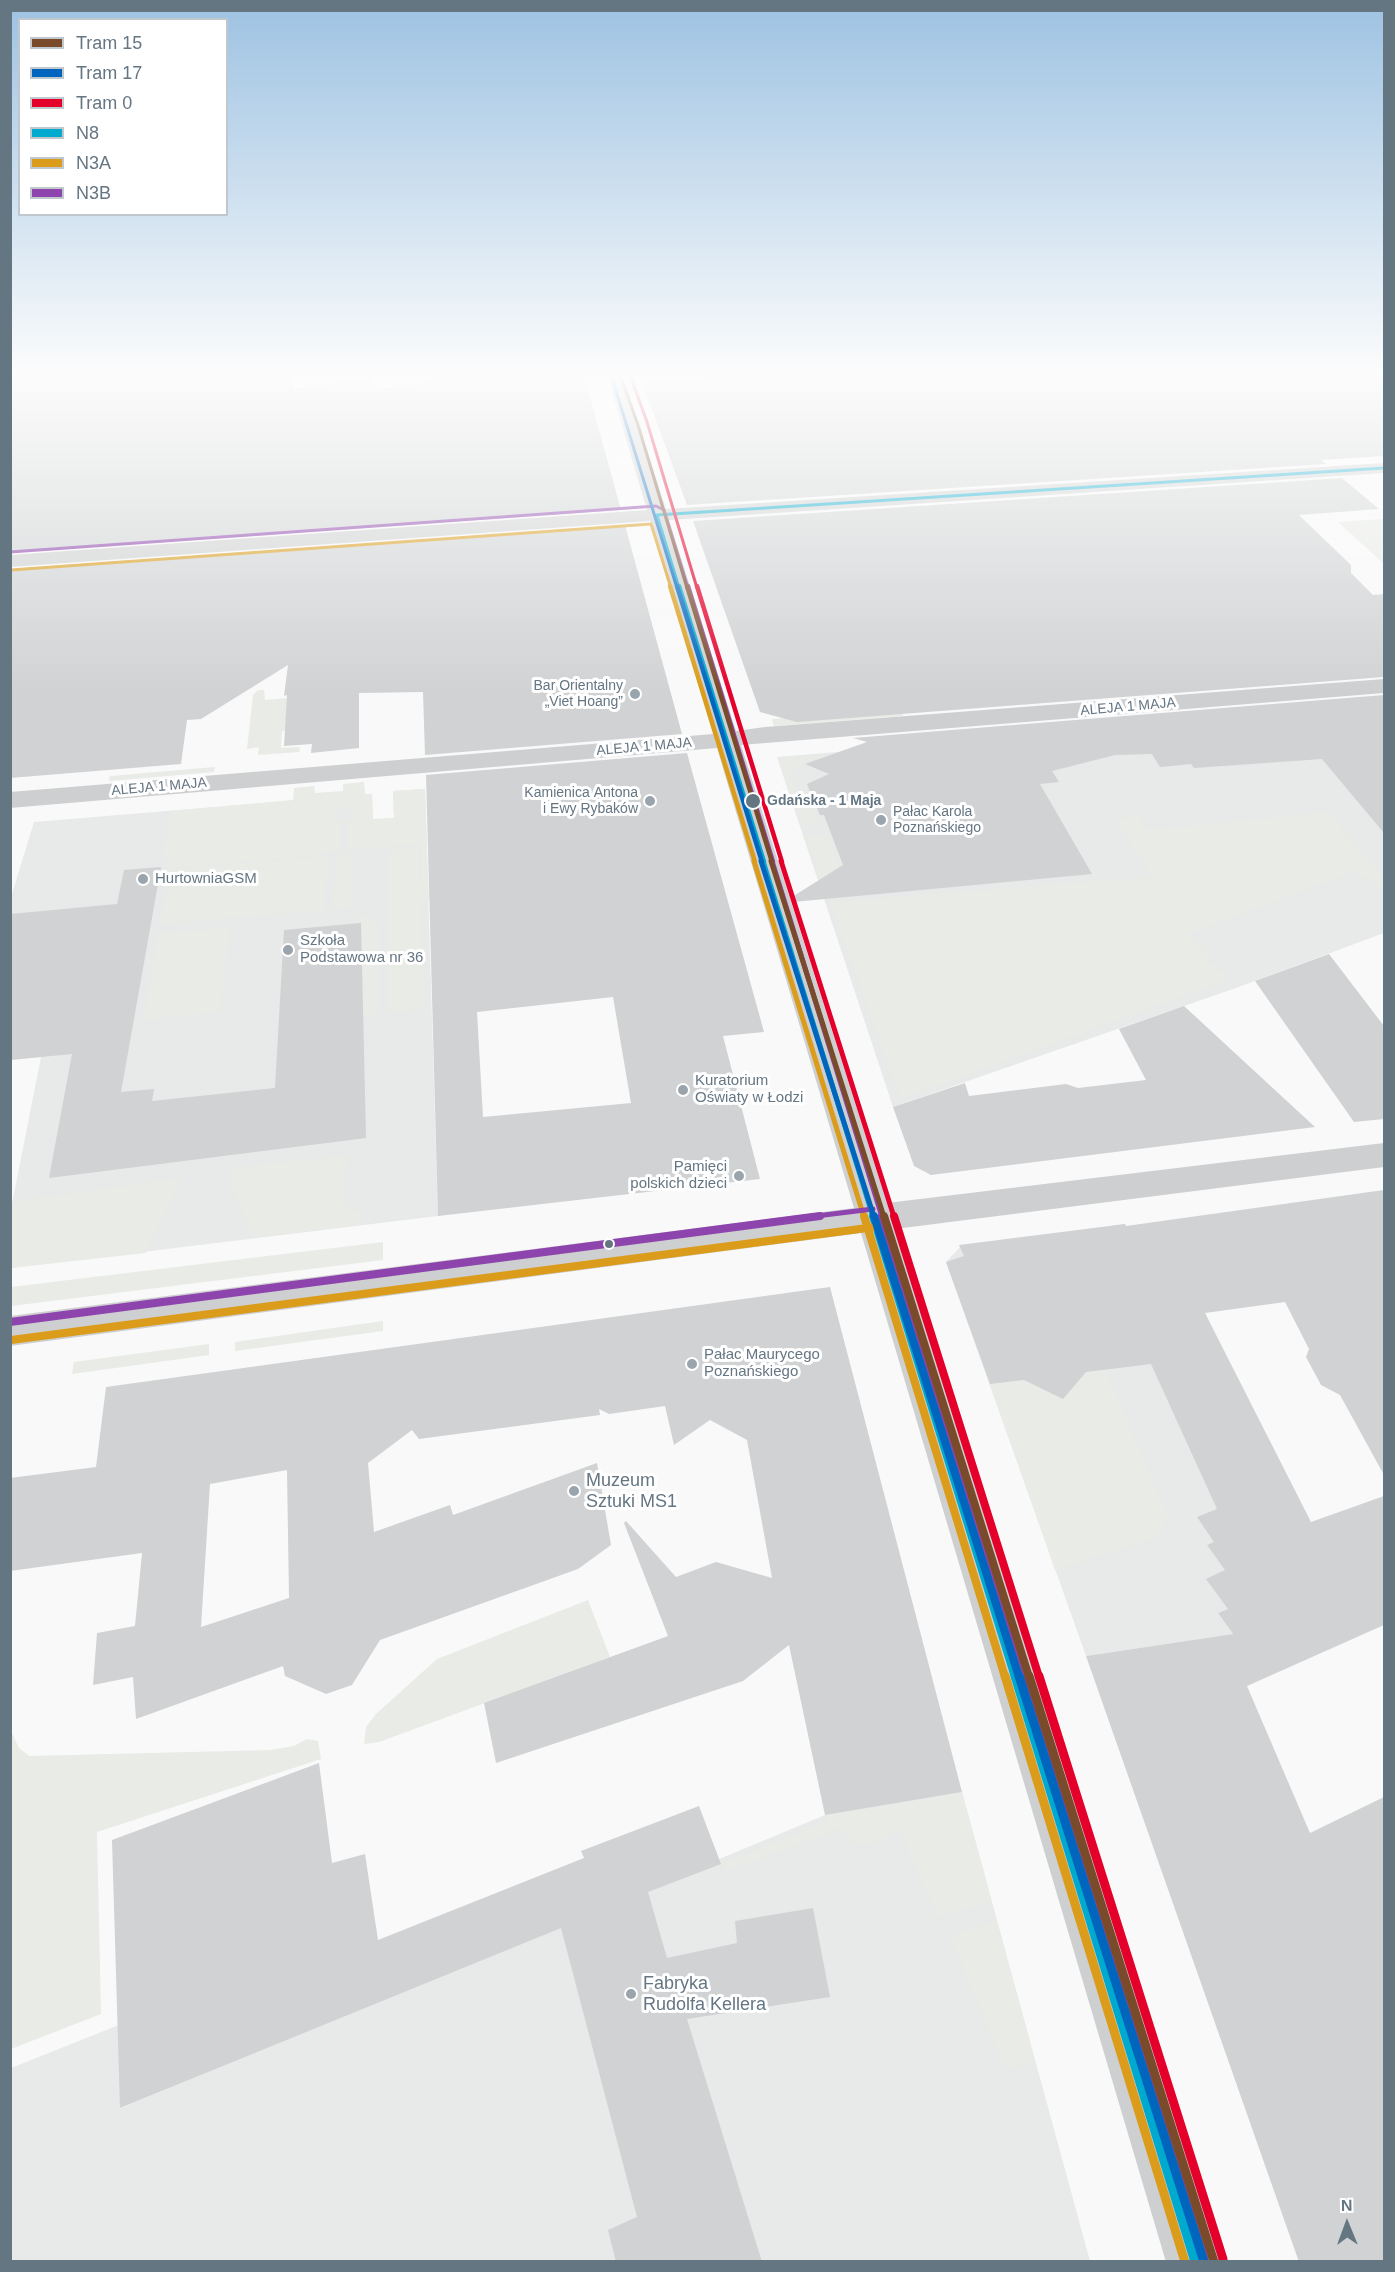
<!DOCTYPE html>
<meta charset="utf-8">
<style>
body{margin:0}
#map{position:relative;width:1395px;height:2272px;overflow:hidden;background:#f9f9f9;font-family:Arial,sans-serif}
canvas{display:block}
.frame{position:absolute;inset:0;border:12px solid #657683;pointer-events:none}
.legend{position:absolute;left:18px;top:18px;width:210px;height:198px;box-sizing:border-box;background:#fff;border:2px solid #c1c8cd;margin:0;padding:8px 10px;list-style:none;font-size:18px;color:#657683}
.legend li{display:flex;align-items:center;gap:12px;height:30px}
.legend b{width:30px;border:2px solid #c1c8cd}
.north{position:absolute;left:1317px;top:2194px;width:60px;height:60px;-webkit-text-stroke:4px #fff;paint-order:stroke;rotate:359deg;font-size:16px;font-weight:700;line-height:24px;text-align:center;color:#657683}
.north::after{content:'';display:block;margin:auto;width:21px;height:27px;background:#657683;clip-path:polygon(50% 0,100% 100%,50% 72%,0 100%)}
</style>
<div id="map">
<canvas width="1395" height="2272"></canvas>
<div class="frame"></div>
<ul class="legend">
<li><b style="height:8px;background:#7a4b2a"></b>Tram 15</li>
<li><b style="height:8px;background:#0065bd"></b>Tram 17</li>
<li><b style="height:8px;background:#e4002b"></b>Tram 0</li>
<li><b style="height:8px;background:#00a9ce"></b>N8</li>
<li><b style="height:8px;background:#da9c1a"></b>N3A</li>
<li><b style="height:8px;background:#8e44ad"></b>N3B</li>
</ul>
<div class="north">N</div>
</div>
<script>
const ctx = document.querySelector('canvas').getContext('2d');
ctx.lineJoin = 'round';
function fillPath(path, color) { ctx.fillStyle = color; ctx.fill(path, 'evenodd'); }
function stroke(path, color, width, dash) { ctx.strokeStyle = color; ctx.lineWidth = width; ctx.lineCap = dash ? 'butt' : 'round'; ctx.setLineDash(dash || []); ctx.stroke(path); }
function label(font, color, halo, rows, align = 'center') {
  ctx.font = font + ' Arial,sans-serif'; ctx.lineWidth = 6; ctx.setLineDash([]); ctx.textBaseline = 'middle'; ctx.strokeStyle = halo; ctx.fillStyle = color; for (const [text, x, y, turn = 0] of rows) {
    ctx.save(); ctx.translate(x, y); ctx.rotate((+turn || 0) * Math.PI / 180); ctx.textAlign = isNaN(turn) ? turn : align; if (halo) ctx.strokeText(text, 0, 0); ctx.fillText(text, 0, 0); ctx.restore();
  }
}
const built = new Path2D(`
 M1384,707V933L1233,989L893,1107L777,757Z
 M425,789L438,1216L11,1268V1209L41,1057L11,1060V897L34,822L372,794L373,819L394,818L393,791Z
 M1125,1224L1290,1583L1218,1613L1233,1634L1086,1656L946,1262L960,1247Z
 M962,1792L1090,2261L11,2262V2068L119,2025L121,2108L825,1815Z`);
const green = new Path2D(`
 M1384,518V564L1338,522L1381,519Z
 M258,690H264L265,700L314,696L312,728L282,731L281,748L300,747L299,752L258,755L259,747L247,749L253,695Z
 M900,709L903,716L774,726L772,719Z
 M825,755L843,758L809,760L792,770L791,776L801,799L811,802L820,823L802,825L779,759Z
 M215,767L214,772L109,781L110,776Z
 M364,782L365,794H372L373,820L394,818L393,791L425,789L429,902L421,903L426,1009L388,1011V850L418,847L421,897L420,845L346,850L348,820L353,819V807L336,808V820H341L340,851L325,852V855L168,868L170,860H162L171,811L293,800L294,788L314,786L315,793L343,791V784Z
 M1328,812L1384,878V887L1382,889L1356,871L1188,934L1211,955L1207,960L1230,979L900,1099L830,902L1152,877L1120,825L1121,820L1137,814L1148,830Z
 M828,834L840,868L829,870L831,879L820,880L806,837Z
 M353,854L351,907L333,909L335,855Z
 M328,856L325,910L160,924L170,870Z
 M369,915L378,921V1015L362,1017L361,923L362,916Z
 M230,927L220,1012L143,1020L158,934Z
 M349,1155C345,1178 332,1204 361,1213V1225L252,1237L227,1173L242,1167Z
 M182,1178L146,1253L11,1268V1202Z
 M383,1242V1260L11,1306V1287Z
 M383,1321V1331L235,1351V1342Z
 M209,1344V1355L72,1374L74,1362Z
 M1105,1369L1168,1517L1161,1530L1149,1540L1055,1570L990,1384L1035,1378C1042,1392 1053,1396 1068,1394L1076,1384L1074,1373Z
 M588,1600L610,1657L379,1742L364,1744L366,1727L376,1714L437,1659Z
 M10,1729L19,1748L29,1756L271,1750L294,1746L307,1739L318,1741L321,1759L97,1832L101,2014L11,2049Z
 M962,1792L992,1902L938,1917L900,1831C877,1841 857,1856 841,1828L724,1872L721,1864L827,1822L825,1815Z
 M997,1922L1035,2061L1005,2069L950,1936Z`);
const building = new Path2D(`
 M10,375H293L294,389L368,377L378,389L430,382L432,375H584L621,510L10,553Z
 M716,375H1384V456L1321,460L1326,464L687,505L642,382L681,380Z
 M1342,478L1379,509L1299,515L1351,565V573L1373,595L1384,594V677L797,722L760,712L693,521Z
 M625,525L682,734L425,755L423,692L359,693V748L311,753L312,744L284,746L287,695L284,696L288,665L201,719L187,720L181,764L10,778V569Z
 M1384,695V833L1322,759L1194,768L1191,764L1160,767L1152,754L1115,755L1052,771L1059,782L1040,784L1092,874L793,902L792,897L843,865L824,815H820L807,784L829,774L805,764L867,742L853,738Z
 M687,753L764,1032L723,1036L760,1179L438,1216L426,775ZM613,997L631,1103L483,1117L477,1012Z
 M161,867L121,1092L154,1089L152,1101L275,1088L284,930L361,923L366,1138L49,1178L72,1054L10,1060V914L117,904L124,870Z
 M1329,954L1384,1026V1119L1354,1122L1255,981Z
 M1184,1006L1315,1127L931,1175L914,1166L893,1107L965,1083L969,1096L1066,1084L1078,1088L1146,1080L1119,1029Z
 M1384,1190V1475L1340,1395L1321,1385L1306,1357L1309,1349L1285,1302L1205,1313L1311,1522L1384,1496V1625L1247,1686L1310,1833L1384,1797V2262H1299L1086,1656L1233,1634L1218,1613L1228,1609L1206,1579L1225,1570L1207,1545L1214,1542L1197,1517L1217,1509L1151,1364L1086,1372L1063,1399L1024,1380L990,1384L946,1262L964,1256L959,1245L1125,1224L1126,1226Z
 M830,1287L962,1792L825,1815L789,1645L743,1681L496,1763L484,1703L668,1636L624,1523L626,1521L676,1577L716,1562L772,1578L747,1440L710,1420L674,1445L665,1406L609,1414L599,1409L600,1415L419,1439L412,1430L368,1463L374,1532L450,1505L453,1515L597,1463L611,1545L578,1569L380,1640L352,1685L326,1694L285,1676L283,1666L136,1719L133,1677L93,1685L97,1633L135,1626L142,1553L10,1571V1478L96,1467L106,1387ZM287,1470L289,1598L201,1627L210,1484Z
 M319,1763L332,1863L365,1854L378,1940L584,1858L581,1851L699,1806L721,1864L648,1892L667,1958L737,1943L735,1921L813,1908L830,1997L687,2019L762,2262H616L608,2230L637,2217L561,1928L120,2108L112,1840Z`);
const minor = new Path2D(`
 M607,375H623L666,509L1384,463V473L669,520L736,731L765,727L1384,679V693L741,745L887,1203L1384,1143V1167L895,1229L1224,2262H1166L861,1233L10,1346V1316L854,1208L717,748L10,808V792L713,734L650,521L10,567V555L647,510Z`);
const bus1Far4 = new Path2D(`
 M657,515L679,588
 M657,515L1384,468`);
const bus1Far3 = new Path2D(`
 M679,586L764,862`);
const bus1Far2 = new Path2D(`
 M763,861L873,1217`);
const bus1Far1 = new Path2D(`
 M873,1216L1015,1677`);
const bus1 = new Path2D(`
 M1015,1676L1195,2262`);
const bus2Far4 = new Path2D(`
 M11,570L651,524L671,588`);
const bus2Far3 = new Path2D(`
 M670,586L755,862`);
const bus2Far2 = new Path2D(`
 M754,861L864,1217`);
const bus2Far1 = new Path2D(`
 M864,1216L1005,1677
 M11,1340L875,1227`);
const bus2 = new Path2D(`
 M1005,1676L1185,2262`);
const bus3Far4 = new Path2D(`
 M10,552L656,506L664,510L688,588`);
const bus3Far3 = new Path2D(`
 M688,586L773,862`);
const bus3Far2 = new Path2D(`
 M772,861L882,1217
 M808,1217L873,1209`);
const bus3Far1 = new Path2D(`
 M882,1216L1024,1677
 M10,1322L820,1216`);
const bus3 = new Path2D(`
 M1024,1676L1204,2259`);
const tram1Far4 = new Path2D(`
 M620,375L638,425L687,588`);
const tram1Far3 = new Path2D(`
 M687,586L772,862`);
const tram1Far2 = new Path2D(`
 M771,861L884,1217`);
const tram1Far1 = new Path2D(`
 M884,1216L1029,1677`);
const tram1 = new Path2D(`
 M1029,1676L1214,2262`);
const tram2Far4 = new Path2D(`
 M612,378L677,588`);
const tram2Far3 = new Path2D(`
 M677,586L762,862`);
const tram2Far2 = new Path2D(`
 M761,861L874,1217`);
const tram2Far1 = new Path2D(`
 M874,1216L1019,1677`);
const tram2 = new Path2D(`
 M1019,1676L1204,2262`);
const tram3Far4 = new Path2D(`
 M630,375L647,422L697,588`);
const tram3Far3 = new Path2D(`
 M697,586L782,862`);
const tram3Far2 = new Path2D(`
 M781,861L894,1217`);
const tram3Far1 = new Path2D(`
 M894,1216L1039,1677`);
const tram3 = new Path2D(`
 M1039,1676L1223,2259`);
const markers = [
 [635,694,6,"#99a4ac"],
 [650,801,6,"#99a4ac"],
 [753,801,8,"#657683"],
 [881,820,6,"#99a4ac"],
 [143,879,6,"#99a4ac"],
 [288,950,6,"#99a4ac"],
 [683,1090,6,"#99a4ac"],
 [739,1176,6,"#99a4ac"],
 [609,1244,5,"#657683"],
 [692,1364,6,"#99a4ac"],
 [574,1491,6,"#99a4ac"],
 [631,1994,6,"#99a4ac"]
];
const farPoinames = [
 ["Bar Orientalny",623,686],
 ["„Viet Hoang”",623,702],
 ["Kamienica Antona",638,793],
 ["i Ewy Rybaków",638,809],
 ["Pałac Karola",893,812,"left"],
 ["Poznańskiego",893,828,"left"]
];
const farStreetnames = [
 ["ALEJA 1 MAJA",1128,707,-5],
 ["ALEJA 1 MAJA",644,747,-5],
 ["ALEJA 1 MAJA",159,787,-5]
];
const farStopnames = [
 ["Gdańska - 1 Maja",767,801]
];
const poiNames = [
 ["HurtowniaGSM",155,879],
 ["Szkoła",300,941],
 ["Podstawowa nr 36",300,958],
 ["Kuratorium",695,1081],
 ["Oświaty w Łodzi",695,1098],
 ["Pamięci",727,1167,"right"],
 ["polskich dzieci",727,1184,"right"],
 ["Pałac Maurycego",704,1355],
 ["Poznańskiego",704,1372]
];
const nearPoinames = [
 ["Muzeum",586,1481],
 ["Sztuki MS1",586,1502],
 ["Fabryka",643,1984],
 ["Rudolfa Kellera",643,2005]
];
fillPath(built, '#e8e9e9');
fillPath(green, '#e8ebe6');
fillPath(building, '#d0d2d3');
fillPath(minor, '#cecfd0');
stroke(bus1Far4, '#00a9ce', 3);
stroke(bus1Far3, '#00a9ce', 4.5);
stroke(bus1Far2, '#00a9ce', 5);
stroke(bus1Far1, '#00a9ce', 8);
stroke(bus1, '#00a9ce', 9);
stroke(bus2Far4, '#da9c1a', 3);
stroke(bus2Far3, '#da9c1a', 4.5);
stroke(bus2Far2, '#da9c1a', 5);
stroke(bus2Far1, '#da9c1a', 8);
stroke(bus2, '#da9c1a', 9);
stroke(bus3Far4, '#8e44ad', 3);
stroke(bus3Far3, '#8e44ad', 4.5);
stroke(bus3Far2, '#8e44ad', 5);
stroke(bus3Far1, '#8e44ad', 8);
stroke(bus3, '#8e44ad', 9);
stroke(tram1Far4, '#7a4b2a', 3);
stroke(tram1Far3, '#7a4b2a', 4.5);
stroke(tram1Far2, '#7a4b2a', 5);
stroke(tram1Far1, '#7a4b2a', 8);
stroke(tram1, '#7a4b2a', 9);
stroke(tram2Far4, '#0065bd', 3);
stroke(tram2Far3, '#0065bd', 4.5);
stroke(tram2Far2, '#0065bd', 5);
stroke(tram2Far1, '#0065bd', 8);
stroke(tram2, '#0065bd', 9);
stroke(tram3Far4, '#e4002b', 3);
stroke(tram3Far3, '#e4002b', 4.5);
stroke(tram3Far2, '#e4002b', 5);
stroke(tram3Far1, '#e4002b', 8);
stroke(tram3, '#e4002b', 9);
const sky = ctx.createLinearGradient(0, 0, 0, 693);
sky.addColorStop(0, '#9dc2e2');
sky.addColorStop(0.54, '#fcfcfc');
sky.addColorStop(1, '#fcfcfc00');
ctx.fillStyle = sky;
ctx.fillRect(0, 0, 1395, 693);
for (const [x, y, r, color] of markers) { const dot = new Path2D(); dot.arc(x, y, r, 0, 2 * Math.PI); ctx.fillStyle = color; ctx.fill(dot); stroke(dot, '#fff', 2); }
label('14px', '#657683', '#fff', farPoinames, 'right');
label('14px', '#657683', '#fff', farStreetnames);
label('bold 14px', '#657683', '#fff', farStopnames, 'left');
label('15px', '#657683', '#fff', poiNames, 'left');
label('18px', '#657683', '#fff', nearPoinames, 'left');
</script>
